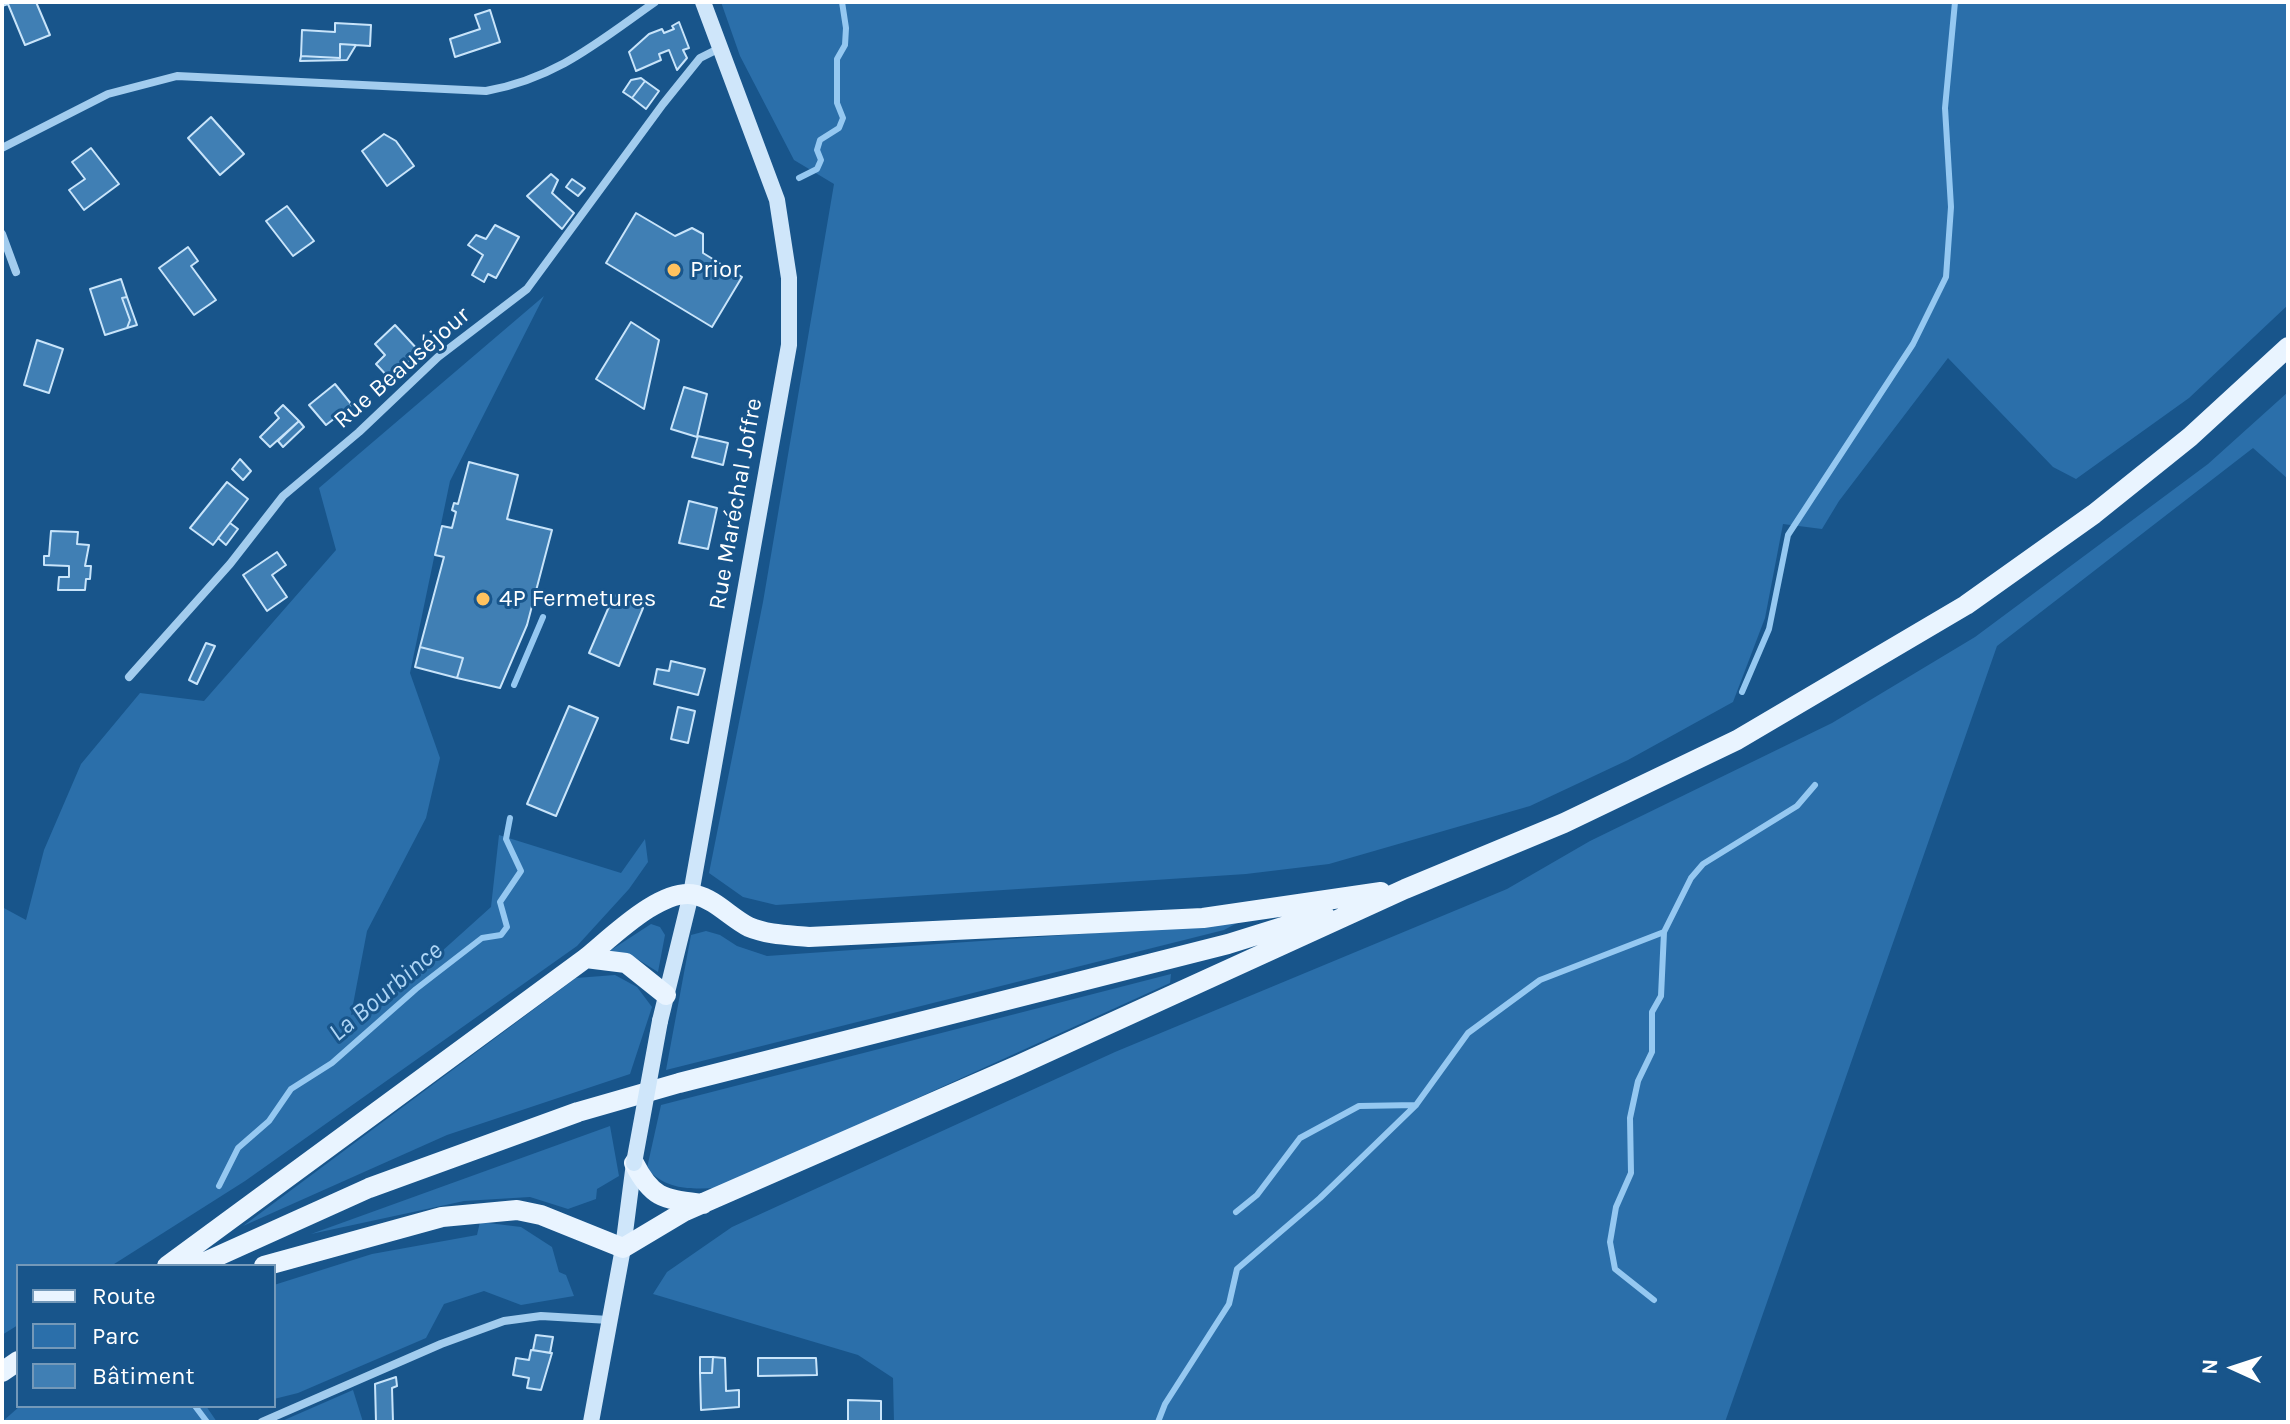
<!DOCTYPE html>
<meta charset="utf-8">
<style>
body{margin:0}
#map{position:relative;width:2290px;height:1424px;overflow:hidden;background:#18558b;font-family:Karla,sans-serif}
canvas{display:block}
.frame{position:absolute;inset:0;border:4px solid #fff;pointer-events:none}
.legend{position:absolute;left:16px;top:1264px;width:260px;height:144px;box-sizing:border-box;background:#18558b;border:2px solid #7499b9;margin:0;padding:10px 14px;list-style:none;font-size:24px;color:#fff}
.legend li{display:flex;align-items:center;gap:16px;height:40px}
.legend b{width:40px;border:2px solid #7499b9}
.north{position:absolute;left:2194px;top:1328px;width:80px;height:80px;-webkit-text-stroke:6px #18558b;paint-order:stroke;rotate:273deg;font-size:22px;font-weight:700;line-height:32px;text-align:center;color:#fff}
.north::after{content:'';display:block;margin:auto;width:28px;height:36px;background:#fff;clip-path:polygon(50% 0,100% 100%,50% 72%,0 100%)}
</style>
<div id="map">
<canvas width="2290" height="1424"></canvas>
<div class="frame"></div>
<ul class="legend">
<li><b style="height:10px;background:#e9f4ff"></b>Route</li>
<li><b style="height:22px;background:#2b6faa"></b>Parc</li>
<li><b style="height:22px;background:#407fb4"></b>Bâtiment</li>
</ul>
<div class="north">N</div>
</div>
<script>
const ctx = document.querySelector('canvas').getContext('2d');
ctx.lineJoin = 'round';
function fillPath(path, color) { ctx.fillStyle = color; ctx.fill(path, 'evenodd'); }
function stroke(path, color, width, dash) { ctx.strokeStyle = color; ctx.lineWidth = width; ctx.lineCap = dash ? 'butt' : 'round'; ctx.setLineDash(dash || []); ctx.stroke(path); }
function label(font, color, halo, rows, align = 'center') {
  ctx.font = font + ' Karla,sans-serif'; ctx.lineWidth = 6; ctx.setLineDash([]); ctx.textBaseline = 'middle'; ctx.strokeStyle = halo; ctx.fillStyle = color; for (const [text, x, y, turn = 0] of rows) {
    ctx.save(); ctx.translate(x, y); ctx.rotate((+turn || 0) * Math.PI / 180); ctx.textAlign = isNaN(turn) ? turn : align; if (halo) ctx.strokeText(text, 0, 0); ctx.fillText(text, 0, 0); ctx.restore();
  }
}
const green = new Path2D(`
 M721,2H2288V305L2189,398L2076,479L2053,467L1948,358L1839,501L1822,529L1783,524L1765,618L1733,702L1628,760L1530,806L1329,864L1246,874L776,905L743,897L709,873L763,602L834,184L794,160L740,56Z
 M544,296L450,481L410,673L440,758L426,818L367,931L351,1015L381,1006L491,907L499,835L621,873L645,839L648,862L629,889L577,946L245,1181L111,1266H18V1325L2,1335V907L26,920L44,850L81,764L140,693L204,701L336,550L319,488Z
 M2288,392V479L2253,448L1997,646L1725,1422H894L893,1378L858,1355L653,1294L667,1272L732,1227L1115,1052L1507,889L1590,841L1832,723L1975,637L2208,464Z
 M1237,923L1224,930L666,1070L691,935L706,931L720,935L737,946L767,956Z
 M651,924L660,927L665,935L658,972L634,957L608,952Z
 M1171,974L1170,983L720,1188C692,1189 666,1191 647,1168L661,1105Z
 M615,975L637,987L652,1007L630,1074L447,1135L243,1226L576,978Z
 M610,1126L619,1176L597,1189L596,1199L568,1209L530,1197L464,1201L311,1234Z
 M480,1222L521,1227L552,1247L559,1272L566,1275L574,1296L521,1305L484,1291L444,1304L426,1338L298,1393L274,1399V1285L372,1254L477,1235Z
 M353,1390L363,1422H281L282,1421Z
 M20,1406H206L217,1422H2Z`);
const stream = new Path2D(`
 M799,178L817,169L821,160L817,150L820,140L839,128L843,118L837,103V59L845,45L846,28L842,2
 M514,685L543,617
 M1742,692L1769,629L1788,535L1913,344L1946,277L1951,207L1945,108L1955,2
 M219,1186L238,1148L269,1121L291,1089L332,1063L416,989L482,938L501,935L507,927L500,902L521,871L506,839L510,818
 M1236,1212L1257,1195L1300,1138L1359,1106L1416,1105
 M1654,1300L1615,1269L1610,1242L1616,1207L1631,1173L1630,1118L1638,1081L1652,1052V1012L1661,996L1664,932
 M195,1406L207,1422
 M1158,1422L1165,1404L1229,1304L1237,1269L1320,1198L1416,1105L1468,1033L1540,980L1664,932L1691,878L1703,864L1797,806L1815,785`);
const building = new Path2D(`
 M2,2H36L50,35L25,45L8,4L2,6Z
 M490,10L500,42L455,57L450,39L480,29L475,15Z
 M679,22L689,48L683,50L687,58L677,70L669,50L659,54L661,60L636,71L629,52L649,34L662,29L664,33L674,29L672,26Z
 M335,23L371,25L370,46L340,44V58L301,56L302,30L335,32Z
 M340,44L356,45L347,60L300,61L301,56L340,58Z
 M641,78L645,81L632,98L623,92L631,80Z
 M645,81L659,91L646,109L632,98Z
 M211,117L244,154L220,175L188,138Z
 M384,134L396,141L414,166L387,186L362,151Z
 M91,148L119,184L84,210L69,190L85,179L72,162Z
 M551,174L558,180L552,193L574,213L562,229L527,196Z
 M572,179L585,188L578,196L566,187Z
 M287,206L314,241L293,256L266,221Z
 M636,213L675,236L692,228L703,234V253L742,277L712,327L606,263Z
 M495,225L519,237L496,278L488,274L484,282L472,275L483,255L468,245L476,235L486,239Z
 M188,247L198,261L191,266L216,300L194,315L159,268Z
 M121,279L127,297L122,298L130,320L127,328L105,335L90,289Z
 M127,297L137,325L127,328L130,320L122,298Z
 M631,322L659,340L644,409L596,379Z
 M395,325L419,351L390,379L376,364L385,355L375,344Z
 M37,340L63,349L49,393L24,385Z
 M335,384L352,405L326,425L309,405Z
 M684,387L707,394L697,437L671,429Z
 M283,405L299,421L270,447L260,437L279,418L275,413Z
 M299,421L304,427L283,447L278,441Z
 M698,436L728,443L723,465L692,457Z
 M240,459L251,471L243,480L232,469Z
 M469,462L518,475L507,519L552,530L527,625L500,688L457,678L463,658L420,647L444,557L435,555L442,526L452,528L456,512L452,510L454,503L458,504Z
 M227,482L248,499L213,545L190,528Z
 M689,501L717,508L708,549L679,543Z
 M230,523L238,529L226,545L218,538Z
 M51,531L78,532L77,544L89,545L85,566H91L90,579H86L85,590H58L59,577H69V566L44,565V556H49Z
 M277,552L286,565L272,575L287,597L267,611L243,575Z
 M614,595L643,608L619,666L589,653Z
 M206,643L215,646L197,684L189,680Z
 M420,647L463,658L457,678L415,667Z
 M671,661L705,669L698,695L654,684L657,669L669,671Z
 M569,706L598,718L556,816L527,804Z
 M678,707L695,711L688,743L671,739Z
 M536,1335L553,1337L550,1353L533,1350Z
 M531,1350L552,1353L541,1390L527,1388L529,1378L513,1375L516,1358L529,1360Z
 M700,1357H713L712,1373H700Z
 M713,1357L725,1358L726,1391L739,1390V1407L701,1410L700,1373H712Z
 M758,1358H816L817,1375L758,1376Z
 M396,1377L397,1386L392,1388L393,1422H376L375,1384Z
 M848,1400L881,1401V1422H848Z`);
const street = new Path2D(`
 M2,148L108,94L177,76L486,91C557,78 598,42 655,2
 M2,234L16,272
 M129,677L230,564L283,496L359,432L438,357L527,289L663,104L700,58L720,48
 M262,1422L441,1344L504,1321L541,1316L609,1320`);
const secondary = new Path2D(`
 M660,1021L691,894L789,345V278L777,200L703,2
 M591,1422L623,1248L634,1163`);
const primary = new Path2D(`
 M586,958L626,963L666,995
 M634,1163C652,1199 664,1199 703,1204
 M167,1266L586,958C611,938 662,886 696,895C716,900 731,918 749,927C768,935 789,935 809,937L1203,918L1381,892
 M196,1266L369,1188L578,1112L679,1083L1228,944L1324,914
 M264,1266L442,1217L517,1210L541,1215L623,1248L685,1211L1019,1065L1405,889L1564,823L1737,740L1966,605L2094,514L2190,437L2288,347
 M2,1372L18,1361`);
const secondaryBridge = new Path2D(`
 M634,1163L660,1021`);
const markers = [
 [674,270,8,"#ffc25f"],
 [483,599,8,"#ffc25f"]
];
const poiNames = [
 ["Prior",690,270],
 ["4P Fermetures",499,599]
];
const streetNames = [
 ["Rue Beauséjour",402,368,-41],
 ["Rue Maréchal Joffre",736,504,-80]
];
const waterNames = [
 ["La Bourbince",386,992,-40]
];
fillPath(green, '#2b6faa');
stroke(stream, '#95c8f1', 6);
fillPath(building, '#407fb4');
stroke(building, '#c8e4fa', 2);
stroke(street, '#a2ccee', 8);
stroke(secondary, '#cfe6fa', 16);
stroke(primary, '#e9f4ff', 20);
stroke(secondaryBridge, '#cfe6fa', 16);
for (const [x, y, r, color] of markers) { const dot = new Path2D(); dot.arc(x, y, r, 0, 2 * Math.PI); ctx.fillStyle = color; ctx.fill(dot); stroke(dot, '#18558b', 3); }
label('24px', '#fff', '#18558b', poiNames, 'left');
label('24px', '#fff', '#18558b', streetNames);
label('italic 26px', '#aed5f5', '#18558b', waterNames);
</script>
